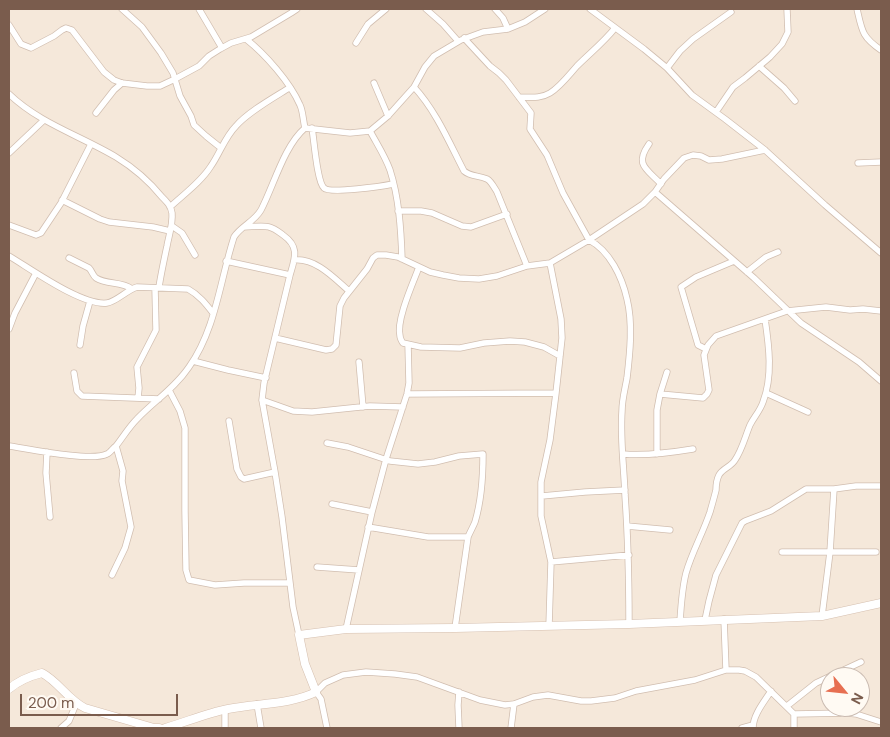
<!DOCTYPE html>
<style>
body{margin:0}
#map{position:relative;width:890px;height:737px;overflow:hidden;background:#fdf6ec;font-family:"DM Sans",sans-serif}
canvas{display:block}
.frame{position:absolute;inset:0;border:10px solid #7a5c4d;pointer-events:none}
.north{position:absolute;left:820px;top:667px;width:50px;height:50px;box-sizing:border-box;background:#fffaf3;border:1px solid #cabbb1;border-radius:50%;rotate:118deg;font-size:14px;font-weight:700;line-height:20px;text-align:center;color:#7a5c4d}
.north::after{content:'';display:block;margin:auto;width:18px;height:22px;background:#e76f51;clip-path:polygon(50% 0,100% 100%,50% 72%,0 100%)}
.scale{position:absolute;left:20px;top:694px;width:158px;height:22px;box-sizing:border-box;border:2px solid #7a5c4d;border-top:0;padding-left:6px;font-size:15px;line-height:18px;white-space:nowrap;color:#7a5c4d;-webkit-text-stroke:4px #fffaf3;paint-order:stroke}
</style>
<div id="map">
<canvas width="890" height="737"></canvas>
<div class="frame"></div>
<div class="north">N</div>
<div class="scale">200 m</div>
</div>
<script>
const ctx = document.querySelector('canvas').getContext('2d');
ctx.lineJoin = 'round';
function fillPath(path, color) { ctx.fillStyle = color; ctx.fill(path, 'evenodd'); }
function stroke(path, color, width, dash) { ctx.strokeStyle = color; ctx.lineWidth = width; ctx.lineCap = dash ? 'butt' : 'round'; ctx.setLineDash(dash || []); ctx.stroke(path); }
const residential = new Path2D(`
 M9,9H881V728H9ZM830,677H860V707H830Z`);
const street = new Path2D(`
 M122,9L142,27L161,53L173,73L180,96L191,116L194,125L206,136L221,148
 M199,9L222,48
 M426,9L443,24L458,41
 M495,9L503,18L508,29
 M590,9L644,49L667,68L692,95L725,119L765,150L825,205L881,253
 M857,9C862,31 862,37 881,50
 M9,25L21,44L31,48L54,36L62,30L66,28L72,30L104,72L114,80L122,83L147,86H160L175,79L199,66L209,56L220,49L231,43L251,37L291,13L297,9
 M464,38L490,66L499,73L506,80L531,113L530,129L547,155L563,193L589,240L643,204L655,192L754,278L801,323L859,362L881,381
 M246,39C265,54 290,82 300,105C303,111 303,120 305,128
 M356,43L368,24L386,9
 M759,66L784,88L795,101
 M667,68L680,51L693,39L731,12
 M374,83L388,116
 M414,87C436,111 449,142 464,171C471,177 478,175 487,179C491,181 494,187 497,192L527,266
 M9,94C39,123 81,136 116,157C134,168 149,181 162,197C167,202 171,206 172,213C173,224 169,235 167,246C164,260 161,274 159,287
 M519,97C530,97 540,99 550,93C560,87 569,75 577,66C590,53 604,42 615,28
 M716,112L733,87L745,78L770,57L782,44L788,32L787,9
 M96,113L114,90L122,83
 M312,128C314,139 317,182 324,188C330,194 383,186 393,184
 M370,131C377,144 385,156 390,170C399,198 401,229 402,259
 M649,144C634,165 647,169 661,184
 M9,153L44,120
 M858,163L881,162
 M655,192L664,179L684,158L693,155L701,156L709,160L722,159L765,150
 M62,200L100,219L109,222L153,227L170,231
 M170,207C184,194 201,182 211,166C220,153 225,137 236,126C248,112 273,98 289,88
 M398,211H421L432,213L462,226L471,227L507,214
 M9,225L36,235L41,233L61,203L91,144
 M172,226L182,233L195,255
 M244,227C251,227 263,225 269,227C274,228 279,232 283,235C300,247 295,258 290,275
 M9,256C31,269 82,306 107,303C116,302 127,290 137,287L188,289C199,295 206,304 213,313
 M69,258L89,268C92,271 93,276 96,278C107,285 121,281 132,289
 M294,260C316,258 334,278 349,291
 M226,261L290,275L264,383L262,400L275,472L282,517L293,607L299,635
 M419,267C413,283 396,320 400,336C400,338 402,342 403,343L421,347L460,348L484,343L510,341L525,342L544,347L560,356
 M747,272L766,257L778,252
 M9,329L15,313L36,273
 M275,338L326,350L332,349L336,345L340,306L344,298L367,269L373,258L377,255H386L398,257L430,272L443,275L459,278L479,279L497,276L527,266L550,263L589,240C610,251 622,277 627,299C633,323 630,353 627,378C625,389 622,400 622,411C620,439 624,467 625,495C628,538 629,581 629,624
 M80,345L83,326L90,301
 M706,349L698,345L681,287L696,277L734,261
 M193,361L228,370L266,378
 M359,362L363,407
 M74,373L77,391L82,396L159,399
 M169,390L180,411L185,428V511L186,570L189,580L215,585L244,583H290
 M766,393L808,412
 M407,394L556,393
 M660,394L703,398L707,394L709,390L704,355L708,345L716,336L787,311L826,307L850,310L863,309L881,311
 M138,398L139,388L137,367L156,330L155,288
 M262,400L293,411L312,412L370,406L403,407
 M229,421L237,469L241,477L244,479L275,472
 M327,443L348,447L390,461L418,464L435,462L459,456L483,454C483,475 481,502 475,522C473,527 470,532 468,537L455,628
 M9,446C29,449 91,462 107,454C110,453 113,448 116,446
 M47,452L46,473L50,517
 M623,454C647,456 669,453 693,449
 M657,454V410L660,394L667,372
 M542,496L585,492L625,490
 M332,504L372,512
 M627,526L670,530
 M368,527L428,537H468
 M782,552H876
 M551,562L629,555
 M317,567L359,570
 M112,575L125,548L131,527L122,481L123,471L116,446C123,437 129,427 137,419C154,401 175,388 189,367C216,329 220,280 234,237C241,226 254,222 261,210C274,185 284,146 305,128L350,133L370,131L388,116L405,97L414,87L425,67L434,56L461,40L483,32L508,29L525,22L545,9
 M822,616L830,552L834,489L856,486H881
 M724,619L726,670
 M705,620L709,601L716,575L742,523L745,521L771,511L806,489H834
 M680,622C681,605 682,589 686,573C692,552 703,533 710,512C712,505 714,498 716,490C716,486 717,479 719,475C723,468 731,467 735,460C742,450 745,437 750,425C754,417 760,411 763,402C773,376 769,346 765,319
 M549,626L551,562L541,516V482L550,440L556,393L562,338L561,319L550,263
 M346,629L372,512L386,459L407,394L409,383L408,344
 M257,704L261,728
 M787,706L816,683L861,662
 M794,714L847,713L856,714L881,722
 M61,728L69,721L76,704
 M225,728V709
 M327,728L321,699L316,692L325,683L343,675L366,672L395,674L417,677L480,700L505,705L514,704L533,697L548,695L581,701H591L615,698L636,691L695,680L726,670H739L745,671L756,677L794,714V728
 M459,728L458,705L459,692
 M511,728L514,704
 M742,728L753,725
 M753,728C753,715 764,702 771,691`);
const secondary = new Path2D(`
 M9,689C18,681 30,676 42,673C59,682 68,700 85,708L154,728H159
 M165,728C186,722 207,713 228,709C257,703 289,705 316,692L305,664L299,635L346,629L455,628L629,624L822,616L881,603`);
fillPath(residential, '#f5e8da');
stroke(street, '#d1beb0', 7);
stroke(secondary, '#d6c0b0', 9);
stroke(street, '#fff', 5.5);
stroke(secondary, '#fff', 8);
</script>
